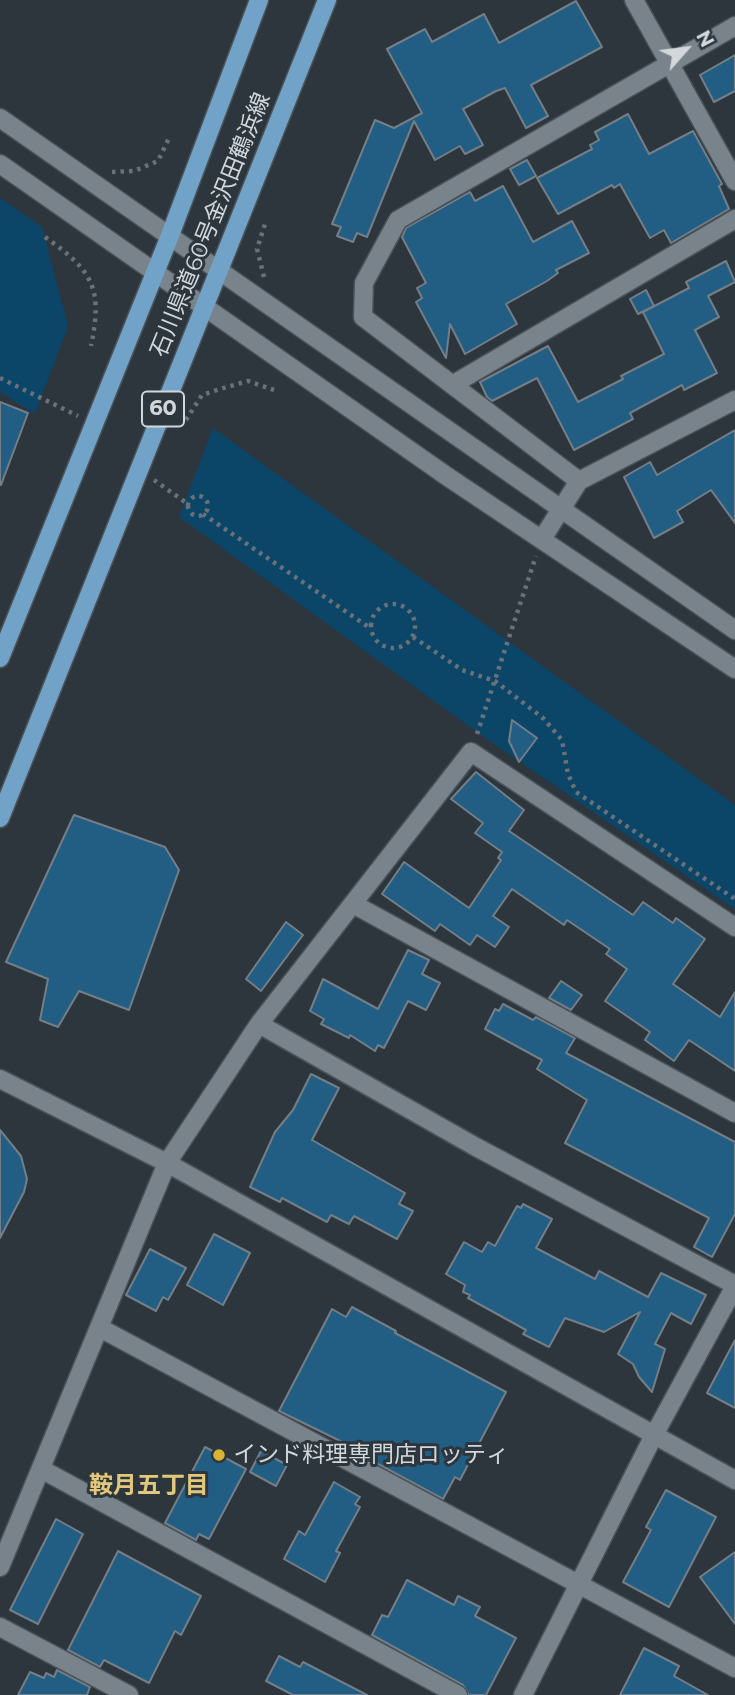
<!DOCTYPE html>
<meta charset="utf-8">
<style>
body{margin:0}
#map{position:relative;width:735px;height:1695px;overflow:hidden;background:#2d363d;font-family:Montserrat,sans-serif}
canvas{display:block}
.north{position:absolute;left:651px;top:14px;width:70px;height:70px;-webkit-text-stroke:5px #2d363d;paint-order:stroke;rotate:62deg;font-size:19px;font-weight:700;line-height:28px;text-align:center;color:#d1d7db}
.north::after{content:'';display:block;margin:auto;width:24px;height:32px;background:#d1d7db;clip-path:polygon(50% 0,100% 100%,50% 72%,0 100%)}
</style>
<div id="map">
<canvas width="735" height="1695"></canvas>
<div class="north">N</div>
</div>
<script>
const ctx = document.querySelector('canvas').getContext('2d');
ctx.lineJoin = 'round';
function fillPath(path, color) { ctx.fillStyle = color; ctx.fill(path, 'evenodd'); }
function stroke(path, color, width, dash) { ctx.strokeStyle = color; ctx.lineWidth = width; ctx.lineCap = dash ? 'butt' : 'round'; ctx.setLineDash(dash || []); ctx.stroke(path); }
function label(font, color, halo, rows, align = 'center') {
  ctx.font = font + ' Montserrat,"Noto Sans JP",sans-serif'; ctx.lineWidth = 6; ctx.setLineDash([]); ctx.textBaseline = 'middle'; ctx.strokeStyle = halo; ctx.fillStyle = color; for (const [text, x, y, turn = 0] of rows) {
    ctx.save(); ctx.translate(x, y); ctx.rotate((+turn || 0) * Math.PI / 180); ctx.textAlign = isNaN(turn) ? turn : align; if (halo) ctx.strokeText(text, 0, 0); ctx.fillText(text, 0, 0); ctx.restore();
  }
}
const green = new Path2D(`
 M0,198L42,227L68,326L35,414L0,392Z
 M213,428L735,805V909L491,742L179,517Z`);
const building = new Path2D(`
 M576,1L602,47L531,85L548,116L526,128L505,88L496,91L463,109L483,145L465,154L460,146L435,160L414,121L367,237L357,233L353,242L337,236L341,227L332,224L375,120L394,128L422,113L387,49L425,29L432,42L484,14L499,43Z
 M735,55V91L714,102L700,75Z
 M628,114L649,154L693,131L722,184L719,186L729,209L671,243L664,230L650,238L620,184L614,188L612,185L558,214L537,178L592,149L590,145L599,140L595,132Z
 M527,160L536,176L519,185L510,169Z
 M503,186L533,242L572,221L589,253L556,270L558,273L547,281L506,304L517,324L465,354L450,324L446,358L416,302L422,298L417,288L426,283L402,237L406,228L470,192L475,201Z
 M726,261L735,282L708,296L719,317L695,330L717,373L684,390L682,385L630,413L633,419L574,450L537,378L492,401L487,397L480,382L548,346L578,402L623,379L621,376L664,354L643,312L689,288L686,282Z
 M646,290L654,306L638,314L630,299Z
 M0,402L28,413L1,485H0Z
 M735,430V523L711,490L677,511L683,522L654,538L624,477L650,462L657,475Z
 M512,720L537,738L519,762L509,741Z
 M476,772L524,810L509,831L633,915L643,902L673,923L676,918L705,939L673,984L720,1017L735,992V1071L689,1040L674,1061L645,1040L650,1032L605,1001L627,969L606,954L610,949L567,920L564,925L512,889L493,916L509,927L495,947L477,935L470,945L440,924L435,931L382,894L404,862L469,908L501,860L498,858L502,852L475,833L483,823L451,799Z
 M74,815L165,847L179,870L129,1010L79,991L58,1027L40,1020L48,979L6,962Z
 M286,922L303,935L261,991L246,979Z
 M408,950L429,960L422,974L440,983L426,1010L408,1001L384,1048L378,1045L375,1051L350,1035L349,1038L321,1024L324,1019L310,1011L323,979L378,1009Z
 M561,981L582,995L571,1010L549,998Z
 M503,1004L533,1020L536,1017L575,1038L566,1053L735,1142V1214L712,1257L694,1247L709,1218L565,1143L587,1100L537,1069L542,1060L485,1029L495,1009L499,1011Z
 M311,1074L339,1088L312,1140L405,1193L399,1204L413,1211L397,1239L354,1216L349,1224L331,1215L327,1222L282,1198L280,1202L250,1187L275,1132L293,1110Z
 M0,1130L21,1156L27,1179L24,1192L0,1238Z
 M523,1204L552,1219L536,1248L595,1279L599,1271L648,1297L661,1273L706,1295L691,1324L671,1313L655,1344L665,1349L652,1392L639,1377L633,1364L618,1354L640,1312L604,1332L565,1318L549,1347L523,1334L526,1330L468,1298L470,1295L463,1292L465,1285L446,1274L464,1242L482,1252L488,1242L495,1246L517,1206L521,1208Z
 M214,1234L250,1253L223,1305L187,1285Z
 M150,1249L186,1268L168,1300L163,1297L156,1311L126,1295Z
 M352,1307L396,1331L395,1333L506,1392L460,1480L455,1477L443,1499L367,1458L371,1456L279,1411L332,1309L346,1317Z
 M735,1340V1408L707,1393Z
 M205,1447L246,1469L209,1539L199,1534L196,1540L165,1523Z
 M261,1451L287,1465L276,1486L250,1472Z
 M334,1482L360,1497L355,1504L360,1507L336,1551L340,1553L325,1582L284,1559L299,1531L305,1535Z
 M666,1490L716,1517L669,1607L623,1582L651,1530L646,1527Z
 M56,1519L83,1534L38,1624L10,1610Z
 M118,1551L201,1596L181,1635L175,1631L149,1683L104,1660L100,1667L68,1650Z
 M735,1552V1624L700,1577Z
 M407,1580L454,1605L458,1596L480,1607L475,1616L516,1638L486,1695H469L463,1685L372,1635L382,1615L388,1617Z
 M644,1648L679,1666L674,1676L708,1695H620Z
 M279,1656L300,1667L303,1662L367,1695H293L266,1681Z
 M57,1670L90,1687L87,1695H18L30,1672L44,1678L46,1673L54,1677Z`);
const path = new Path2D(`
 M112,172L134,171L158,161L170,136
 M45,237C93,271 103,288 91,346
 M264,277L257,249L265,224
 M0,378L78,416
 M186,420L202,395L220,389L248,381L274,390
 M154,480L188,504
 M188 506a10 10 0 1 1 20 0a10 10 0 1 1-20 0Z
 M203,514L370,628
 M371 626a22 22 0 1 1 44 0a22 22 0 1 1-44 0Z
 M413,637L462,670L495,681L543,718L562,740L568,774L576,792L735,899
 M477,734L536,556`);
const minor = new Path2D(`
 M634,0L735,181
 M0,118L735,630
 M0,164L448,477L735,669
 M452,385L735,219
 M579,481L363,317L364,283L398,220L735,26
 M542,539L579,481L735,400
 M355,905L735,1113
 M259,1024L476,1147L735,1285
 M0,1079L167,1163L735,1480
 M100,1328L735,1668
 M41,1469L458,1695
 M0,1567L167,1163L259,1024L471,752L735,927
 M0,1627L129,1695
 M523,1695L653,1437L735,1286`);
const major = new Path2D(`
 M0,658L169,238L259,0
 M0,818L327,0`);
const markers = [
 [219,1455,7,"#d9b334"]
];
const shields = [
 [163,409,42]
];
const shieldNames = [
 ["60",163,409]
];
const streetNames = [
 ["石川県道60号金沢田鶴浜線",211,225,-68]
];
const poiNames = [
 ["インド料理専門店ロッティ",233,1455]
];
const neighbourhoodNames = [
 ["鞍月五丁目",149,1486]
];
fillPath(green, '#0b4568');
fillPath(building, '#225d84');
stroke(building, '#747e86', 2);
stroke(minor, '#4a5157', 21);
stroke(major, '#4a5157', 21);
stroke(path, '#6a7177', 4.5, [3.5, 5]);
stroke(minor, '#79838b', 18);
stroke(major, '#71a3c8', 18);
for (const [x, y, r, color] of markers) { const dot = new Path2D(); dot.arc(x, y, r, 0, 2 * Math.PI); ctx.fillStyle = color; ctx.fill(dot); stroke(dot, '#2d363d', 2.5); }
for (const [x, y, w] of shields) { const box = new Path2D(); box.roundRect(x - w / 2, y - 17.5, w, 35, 5); ctx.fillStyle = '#2d363d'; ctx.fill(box); stroke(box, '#d1d7db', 2); }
label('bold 21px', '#d1d7db', null, shieldNames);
label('23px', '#d1d7db', '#2d363d', streetNames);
label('23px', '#d1d7db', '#2d363d', poiNames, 'left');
label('bold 24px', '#e2c87c', '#2d363d', neighbourhoodNames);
</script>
